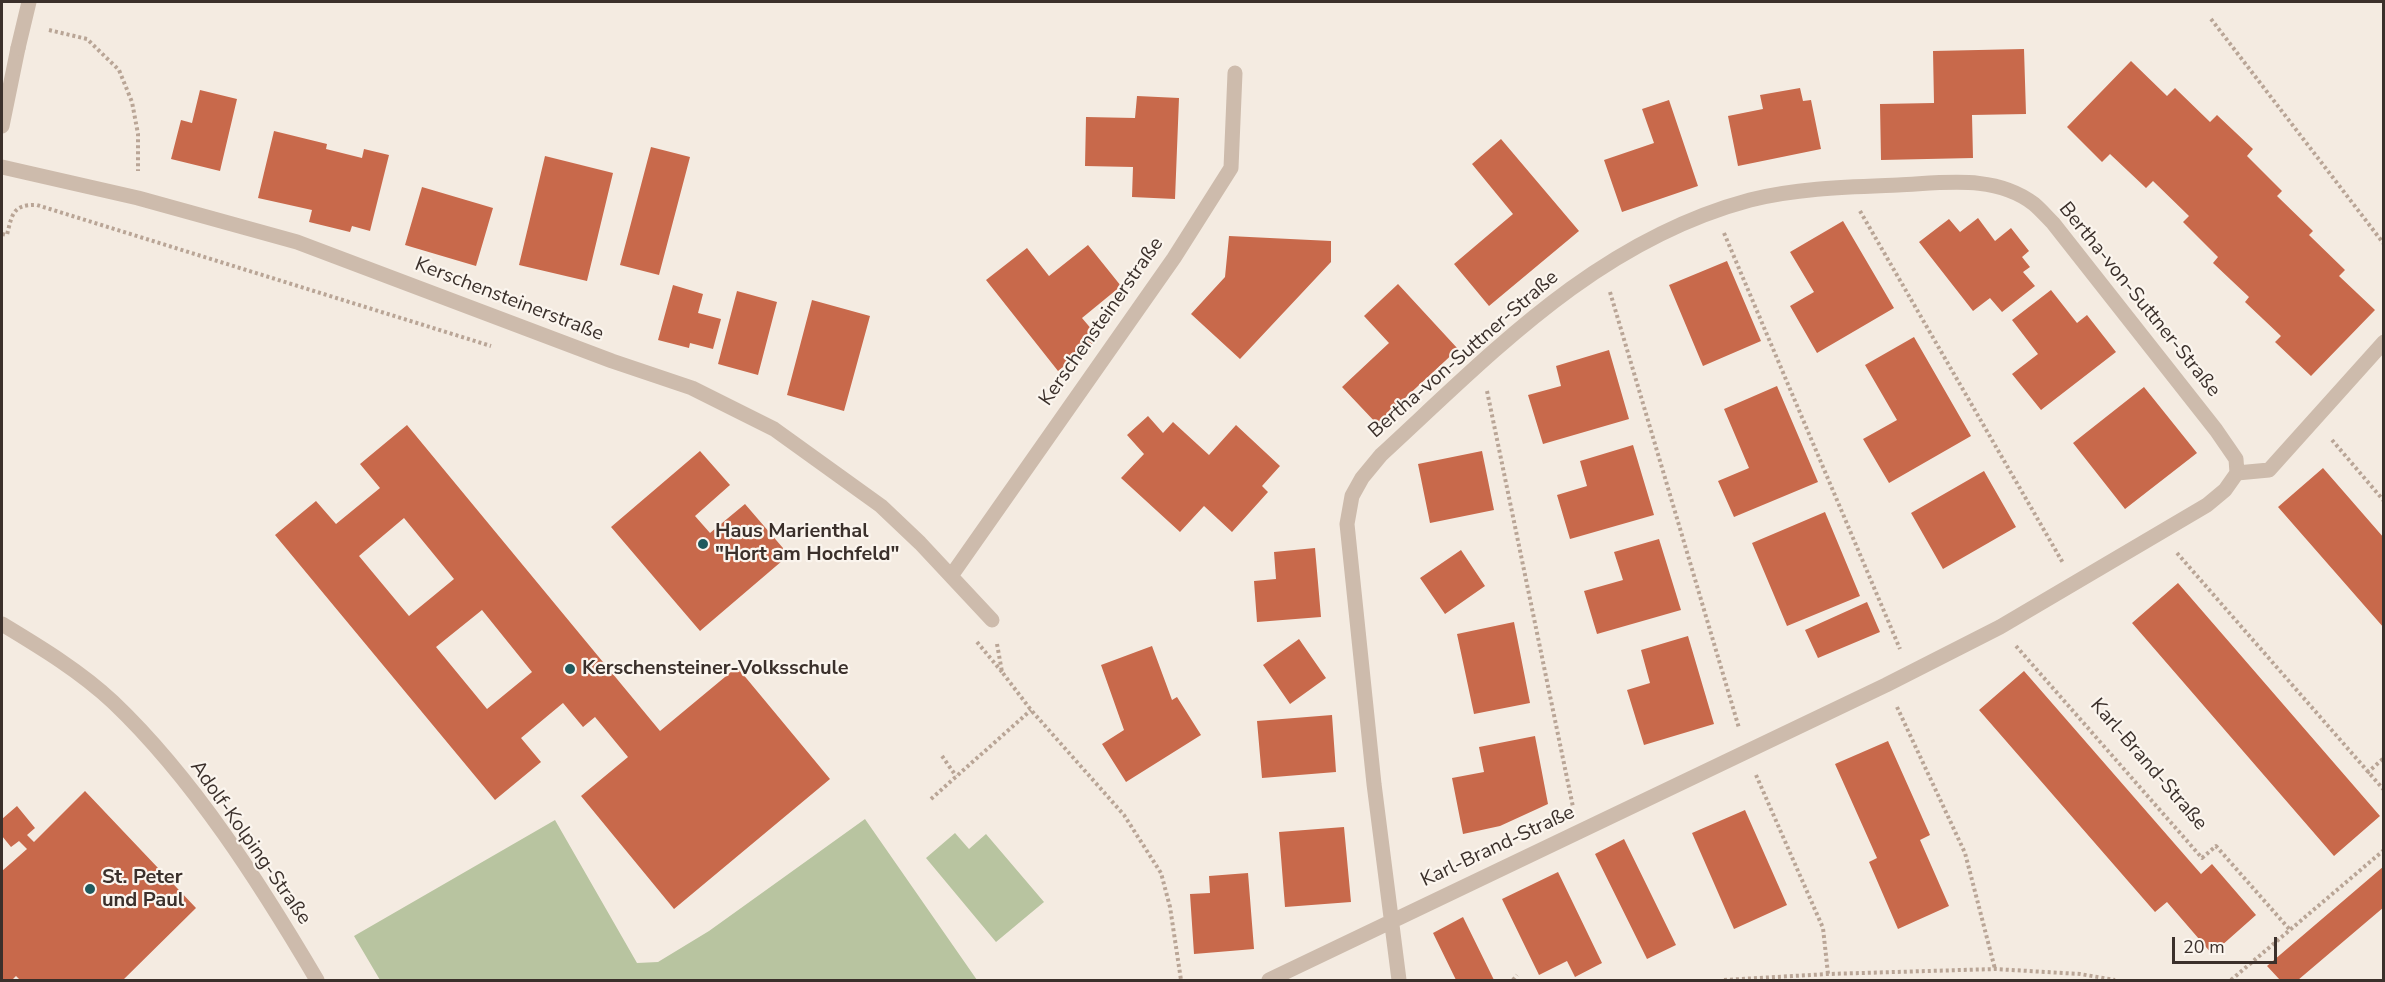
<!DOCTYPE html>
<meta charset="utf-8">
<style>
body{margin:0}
#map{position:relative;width:2385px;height:982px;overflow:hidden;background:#f4ebe1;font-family:"Nunito Sans",sans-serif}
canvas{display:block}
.frame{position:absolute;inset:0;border:3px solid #3b302b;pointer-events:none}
.scale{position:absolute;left:2172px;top:937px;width:105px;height:27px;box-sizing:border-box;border:3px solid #3b302b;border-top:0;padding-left:8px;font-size:18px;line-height:21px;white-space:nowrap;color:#3b302b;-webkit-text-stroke:4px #fbf5ee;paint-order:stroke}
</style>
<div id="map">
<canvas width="2385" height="982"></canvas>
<div class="frame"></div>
<div class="scale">20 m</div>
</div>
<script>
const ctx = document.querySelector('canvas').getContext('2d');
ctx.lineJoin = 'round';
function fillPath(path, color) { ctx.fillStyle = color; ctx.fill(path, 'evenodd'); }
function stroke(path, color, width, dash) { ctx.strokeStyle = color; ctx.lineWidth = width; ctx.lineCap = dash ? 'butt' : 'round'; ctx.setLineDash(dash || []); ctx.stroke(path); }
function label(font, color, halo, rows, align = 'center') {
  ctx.font = font + ' "Nunito Sans",sans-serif'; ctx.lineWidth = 4.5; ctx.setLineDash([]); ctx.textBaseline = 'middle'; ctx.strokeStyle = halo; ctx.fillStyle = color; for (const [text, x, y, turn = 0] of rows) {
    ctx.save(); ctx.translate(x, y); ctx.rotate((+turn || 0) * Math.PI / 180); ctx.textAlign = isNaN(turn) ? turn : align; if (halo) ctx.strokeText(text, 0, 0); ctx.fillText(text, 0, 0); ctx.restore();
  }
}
const green = new Path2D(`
 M865,819L977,980H380L354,936L555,820L637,963L658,962L709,931Z
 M955,833L969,849L986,834L1044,902L996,942L926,858Z`);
const building = new Path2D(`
 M2024,49L2026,114L1972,115L1973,158L1881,160L1880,104L1934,103L1933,51Z
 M2131,61L2167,96L2175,88L2210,122L2217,115L2253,149L2247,156L2282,191L2277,196L2313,231L2309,235L2345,270L2339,276L2375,310L2311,376L2275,342L2281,336L2245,302L2249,297L2213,263L2218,257L2183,222L2189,216L2153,181L2146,188L2110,154L2102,162L2067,127Z
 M1800,88L1803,101L1811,100L1821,149L1738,166L1728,116L1763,109L1760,95Z
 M200,90L237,99L220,171L171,159L181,120L192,123Z
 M1137,96L1179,98L1175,199L1132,197L1133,167L1085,166L1086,117L1135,118Z
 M1669,100L1698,186L1622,212L1604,160L1654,143L1642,109Z
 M274,131L327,144L326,149L362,158L364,149L389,155L370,231L352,226L350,232L309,222L312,210L258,198Z
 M1501,139L1579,231L1489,306L1454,264L1513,214L1472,164Z
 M651,147L690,157L659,275L620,265Z
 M545,156L613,173L587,281L519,265Z
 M422,187L493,208L476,266L405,245Z
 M1978,218L1995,241L2011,228L2029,251L2022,257L2030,267L2023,272L2035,286L2002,312L1990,298L1973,311L1919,242L1949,219L1960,232Z
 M1843,221L1894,308L1817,353L1790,306L1814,292L1790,252Z
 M1229,236L1331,241V262L1240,359L1191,314L1225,277Z
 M1088,245L1121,286L1082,318L1099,338L1058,371L986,280L1027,248L1049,276Z
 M1727,261L1761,341L1703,366L1669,285Z
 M1398,284L1458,349L1377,424L1342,387L1389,343L1364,316Z
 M673,285L703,294L698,313L721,319L713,349L690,343L689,348L658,340Z
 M2051,290L2077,323L2087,315L2116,352L2041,410L2012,374L2038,354L2012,320Z
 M737,291L777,302L758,375L718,364Z
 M812,300L870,316L844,411L787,395Z
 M1914,337L1971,436L1889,483L1863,439L1897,420L1865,365Z
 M1609,350L1629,419L1543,444L1528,395L1561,386L1556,366Z
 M1777,386L1818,482L1734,517L1718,481L1749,468L1724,409Z
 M2144,387L2197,453L2125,509L2073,443Z
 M1148,416L1163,433L1173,422L1209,455L1236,425L1280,466L1262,486L1268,492L1232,532L1204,506L1180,532L1121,478L1144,454L1127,435Z
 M407,425L660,731L737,667L830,779L674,909L581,796L628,757L595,717L583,727L563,703L521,738L541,762L495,800L275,535L316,501L336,524L380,488L360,464ZM404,518L454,579L409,616L359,556ZM482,610L532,672L487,709L436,647Z
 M1633,445L1654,515L1570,539L1557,495L1587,486L1580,461Z
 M700,451L730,485L695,516L710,533L745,504L789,555L700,631L611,527Z
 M1482,451L1494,510L1430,523L1418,464Z
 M2323,468L2384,538V628L2278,507Z
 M1984,471L2016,527L1943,569L1911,513Z
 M1825,512L1860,596L1787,626L1752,543Z
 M1659,539L1681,610L1597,634L1584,591L1623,580L1614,552Z
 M1315,548L1321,617L1257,622L1254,581L1276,579L1274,552Z
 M1461,550L1485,586L1445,614L1420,578Z
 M2178,583L2380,816L2334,856L2132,623Z
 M1867,602L1880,632L1818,658L1805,630Z
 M1514,622L1530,703L1474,714L1457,634Z
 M1688,636L1714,724L1644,745L1627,690L1650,683L1641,650Z
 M1299,639L1326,678L1290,704L1263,665Z
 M1152,646L1172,700L1177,697L1201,735L1126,782L1102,744L1124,730L1101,665Z
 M2024,671L2201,874L2212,864L2256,915L2212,954L2167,902L2155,912L1979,710Z
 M1332,715L1336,772L1262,778L1257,721Z
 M1535,736L1548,804L1500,826L1463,834L1452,778L1484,772L1479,747Z
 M1888,741L1930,835L1920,840L1949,906L1898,929L1869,862L1877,858L1835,764Z
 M85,791L196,908L123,980H20L16,976L12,980H2V871L27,849L19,841L11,847L2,836V819L17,806L35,828L27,835L34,842Z
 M1745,810L1787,905L1734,929L1692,833Z
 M1344,827L1351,902L1285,907L1279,832Z
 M1624,839L1676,945L1647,959L1595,854Z
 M2384,866V907L2298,980H2280L2267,966Z
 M1558,872L1602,963L1575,977L1567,961L1539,975L1502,899Z
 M1248,873L1254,949L1194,954L1190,894L1210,893L1209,876Z
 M1463,917L1494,980H1456L1433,933Z`);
const path = new Path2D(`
 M2211,19L2384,244
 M49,30L87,39L119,70L132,102L138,134V171
 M1860,211L2063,563
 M1724,233L1900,649
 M2,234L7,235C12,214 13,204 37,205L491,346
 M1610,292L1739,728
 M1487,391L1573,807
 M2332,440L2384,501
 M2177,553L2384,790
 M977,642L1002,672
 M997,644L1002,672L1031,710L1124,815L1161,873L1170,907L1181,980
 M2016,646L2202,858L2216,846L2290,930
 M1897,707L1965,853L1995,969
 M942,756L956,776
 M2367,773L2384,758
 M1756,775L1823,928L1828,974
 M931,799L1031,710
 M1513,980L1517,975
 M1724,980L1828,974L1995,969L2080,974L2115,980
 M2231,980L2384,850`);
const minor = new Path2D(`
 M2,126L18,48
 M2,167L138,198L297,242L612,361L692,388L774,429L881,506L920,543L992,620
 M951,576L1174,258L1231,168L1235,73
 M2,624C40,647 80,671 113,702C194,779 261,885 317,980
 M1269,980L1886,685L2000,627L2207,505L2225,490L2237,473L2269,470L2384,342
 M1399,980L1374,784L1347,524L1352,496L1362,478L1381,455C1493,352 1597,241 1750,200C1798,188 1848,187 1898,185C1944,183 1995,174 2034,204C2041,210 2047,217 2053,223L2216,430L2236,459L2237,473`);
const minorBridge = new Path2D(`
 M18,48L29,2`);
const markers = [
 [703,544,6,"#1f5a5e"],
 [570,669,6,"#1f5a5e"],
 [90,889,6,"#1f5a5e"]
];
const streetNames = [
 ["Kerschensteinerstraße",509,300,21],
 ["Bertha-von-Suttner-Straße",2139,300,51],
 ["Kerschensteinerstraße",1102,322,-55],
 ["Bertha-von-Suttner-Straße",1464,355,-41],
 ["Karl-Brand-Straße",2148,765,49],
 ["Adolf-Kolping-Straße",250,843,55],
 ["Karl-Brand-Straße",1498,847,-25]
];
const poiNames = [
 ["Haus Marienthal",715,532],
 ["\"Hort am Hochfeld\"",715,555],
 ["Kerschensteiner-Volksschule",582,669],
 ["St. Peter",102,878],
 ["und Paul",102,901]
];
fillPath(green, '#b8c4a0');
fillPath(building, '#c8694b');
stroke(path, '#b9a596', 4, [3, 3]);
stroke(minor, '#cdbbac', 15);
stroke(minorBridge, '#cdbbac', 15);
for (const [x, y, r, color] of markers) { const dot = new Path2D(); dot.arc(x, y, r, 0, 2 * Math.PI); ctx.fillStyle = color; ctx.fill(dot); stroke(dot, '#fbf5ee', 2); }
label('20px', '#3b302b', '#fbf5ee', streetNames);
label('bold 20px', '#3b302b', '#fbf5ee', poiNames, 'left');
</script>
